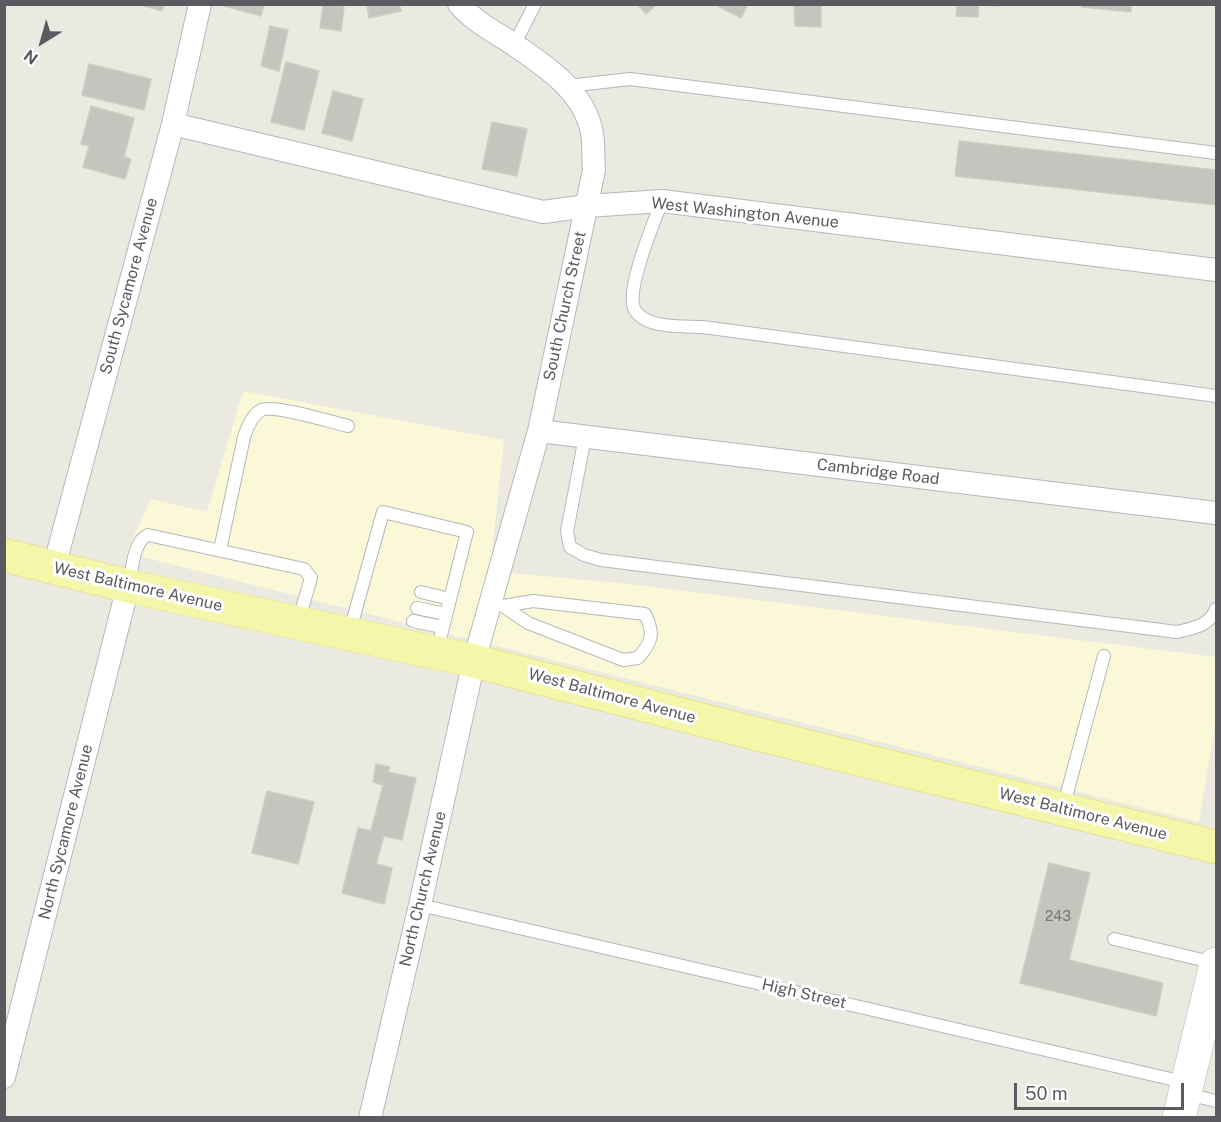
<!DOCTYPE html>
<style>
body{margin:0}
#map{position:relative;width:1221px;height:1122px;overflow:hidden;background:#ebeae1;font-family:"Public Sans",sans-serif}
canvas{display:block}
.frame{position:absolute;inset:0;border:6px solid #595b60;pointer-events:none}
.north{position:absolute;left:12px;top:12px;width:60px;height:60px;-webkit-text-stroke:4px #fff;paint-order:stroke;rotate:217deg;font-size:16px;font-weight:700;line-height:24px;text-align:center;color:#595b60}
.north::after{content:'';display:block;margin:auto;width:21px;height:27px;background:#595b60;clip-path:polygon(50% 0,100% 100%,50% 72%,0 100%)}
.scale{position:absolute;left:1014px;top:1083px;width:170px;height:27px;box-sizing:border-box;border:3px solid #595b60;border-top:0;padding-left:8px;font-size:18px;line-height:21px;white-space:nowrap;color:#595b60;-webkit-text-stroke:4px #fff;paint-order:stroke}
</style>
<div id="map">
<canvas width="1221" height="1122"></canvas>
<div class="frame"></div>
<div class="north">N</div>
<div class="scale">50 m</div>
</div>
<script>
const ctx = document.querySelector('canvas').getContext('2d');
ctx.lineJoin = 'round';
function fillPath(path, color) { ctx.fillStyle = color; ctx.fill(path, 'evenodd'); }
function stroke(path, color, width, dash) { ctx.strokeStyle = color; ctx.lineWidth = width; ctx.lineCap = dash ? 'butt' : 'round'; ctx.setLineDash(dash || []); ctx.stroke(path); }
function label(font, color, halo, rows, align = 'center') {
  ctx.font = font + ' "Public Sans",sans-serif'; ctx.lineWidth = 6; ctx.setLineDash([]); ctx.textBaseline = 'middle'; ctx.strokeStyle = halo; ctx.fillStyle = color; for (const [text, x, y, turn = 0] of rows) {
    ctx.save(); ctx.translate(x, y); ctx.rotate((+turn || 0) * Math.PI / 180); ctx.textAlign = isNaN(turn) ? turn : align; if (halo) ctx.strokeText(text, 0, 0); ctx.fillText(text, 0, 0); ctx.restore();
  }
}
const commercial = new Path2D(`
 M243,391L504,440L490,571L628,584L1216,657V720L1199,822L126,553L151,499L207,512Z`);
const building = new Path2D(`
 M138,4H164L162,11Z
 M217,4H264L261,16Z
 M367,4H399L401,11L369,18Z
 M637,4H657L646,14Z
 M714,4H748L741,18Z
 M794,4H821V27L795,26Z
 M957,4H997V6L979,5L978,17L956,16Z
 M1083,4H1131V12L1082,7Z
 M323,5L344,7L341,31L320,28Z
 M270,26L288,30L279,71L261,66Z
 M286,62L319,71L304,130L271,122Z
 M89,64L151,79L144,110L82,95Z
 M333,91L363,99L352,141L322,133Z
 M91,106L134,118L124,157L131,159L125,179L83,167L89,146L81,144Z
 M492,122L527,129L517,176L482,169Z
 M959,141L1216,170V205L955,176Z
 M376,764L390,767L388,772L416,778L402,840L384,836L376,864L392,868L384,904L342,893L358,828L371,831L383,785L373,782Z
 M267,791L314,802L298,864L252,853Z
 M1049,863L1090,873L1069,960L1163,983L1156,1016L1020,983Z`);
const lane = new Path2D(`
 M514,45L535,4
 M568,86L630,79L1216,153
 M662,201C654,222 626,288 634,308C635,312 640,316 643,318C658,328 685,326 703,327L1216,396
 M585,437L567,531L570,547L584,555L601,560L1177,632C1194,628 1209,626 1216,609
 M220,550L244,437C247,428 252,415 261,410C274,404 331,422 348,426
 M129,586C132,571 133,541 148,535L304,569L311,578L298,622
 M421,592L450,599
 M490,603L503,606L533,601L645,614C655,634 652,642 638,658L623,660L528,623L503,606
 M417,608L446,614
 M413,621L442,627
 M349,634L383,512L467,532L437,651
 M1063,808L1104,656
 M420,905L1188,1083
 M1114,939L1215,963
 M1187,1094L1216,1101`);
const street = new Path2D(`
 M173,124L543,212L587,206L662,201L1216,270
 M539,431L1216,513
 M54,567L173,124L200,4
 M4,1077L128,586
 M370,1118L420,905L474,661L539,431L594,170C593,158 594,145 592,133C584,89 541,63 507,40C489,29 473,20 459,4`);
const secondary = new Path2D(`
 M1179,1118L1216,964`);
const primary = new Path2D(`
 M4,555L128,586L474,661L749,732L1216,847`);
const numberNames = [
 ["243",1058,917]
];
const streetNames = [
 ["West Washington Avenue",745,213,6],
 ["South Sycamore Avenue",129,286,-75],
 ["South Church Street",565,306,-78],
 ["Cambridge Road",878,472,7],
 ["West Baltimore Avenue",138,587,13],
 ["West Baltimore Avenue",612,696,15],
 ["West Baltimore Avenue",1083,814,14],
 ["North Sycamore Avenue",66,832,-76],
 ["North Church Avenue",423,889,-77],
 ["High Street",804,994,13]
];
fillPath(commercial, '#faf8d7');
fillPath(building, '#c6c4be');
stroke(building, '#cfcdc0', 1.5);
stroke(lane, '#b6b7bc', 14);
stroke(street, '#b6b7bc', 24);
stroke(secondary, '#b6b8be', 34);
stroke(primary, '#e2d862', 34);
stroke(lane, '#fff', 12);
stroke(street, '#fff', 22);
stroke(secondary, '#fff', 33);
stroke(primary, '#f4f6aa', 33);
label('14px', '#747578', null, numberNames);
label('16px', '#595b60', '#fff', streetNames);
</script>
